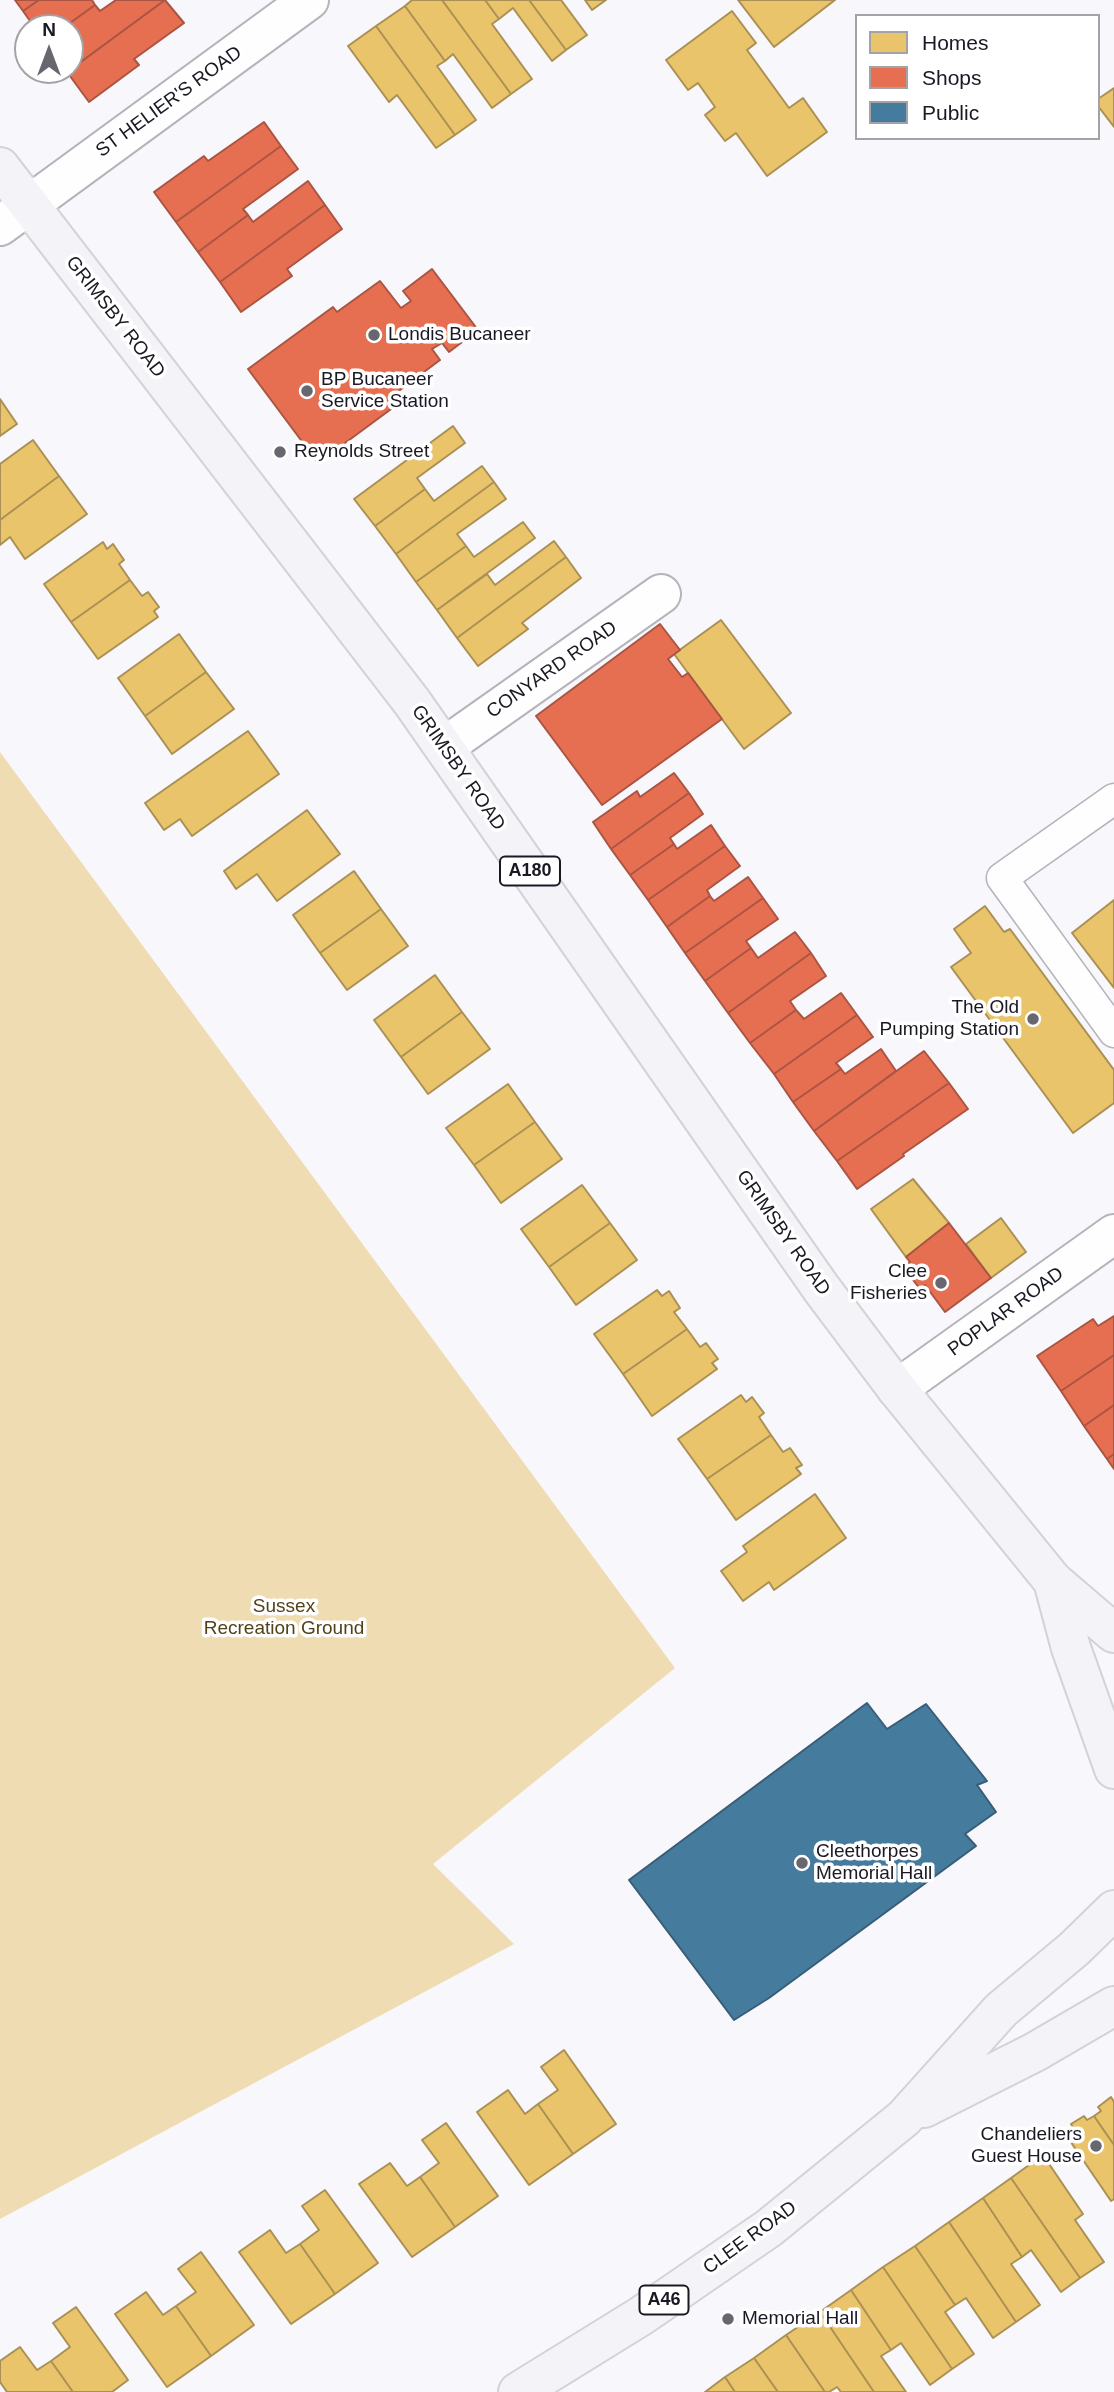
<!DOCTYPE html>
<style>
body{margin:0}
#map{position:relative;width:1114px;height:2392px;overflow:hidden;background:#f8f7fb;font-family:Helvetica,sans-serif}
canvas{display:block}
.legend{position:absolute;left:855px;top:14px;width:245px;height:126px;box-sizing:border-box;background:#fff;border:2px solid #a3a3a7;margin:0;padding:9px 12px;list-style:none;font-size:21px;color:#1a1823}
.legend li{display:flex;align-items:center;gap:14px;height:35px}
.legend b{width:35px;border:2px solid #a3a3a7}
.north{position:absolute;left:14px;top:14px;width:70px;height:70px;box-sizing:border-box;background:#fff;border:2px solid #a3a3a7;border-radius:50%;rotate:0deg;font-size:19px;font-weight:700;line-height:28px;text-align:center;color:#1a1823}
.north::after{content:'';display:block;margin:auto;width:24px;height:32px;background:#68666f;clip-path:polygon(50% 0,100% 100%,50% 72%,0 100%)}
</style>
<div id="map">
<canvas width="1114" height="2392"></canvas>
<ul class="legend">
<li><b style="height:19px;background:#e9c46a"></b>Homes</li>
<li><b style="height:19px;background:#e76f51"></b>Shops</li>
<li><b style="height:19px;background:#457b9d"></b>Public</li>
</ul>
<div class="north">N</div>
</div>
<script>
const ctx = document.querySelector('canvas').getContext('2d');
ctx.lineJoin = 'round';
function fillPath(path, color) { ctx.fillStyle = color; ctx.fill(path, 'evenodd'); }
function stroke(path, color, width, dash) { ctx.strokeStyle = color; ctx.lineWidth = width; ctx.lineCap = dash ? 'butt' : 'round'; ctx.setLineDash(dash || []); ctx.stroke(path); }
function label(font, color, halo, rows, align = 'center') {
  ctx.font = font + ' Helvetica,sans-serif'; ctx.lineWidth = 7; ctx.setLineDash([]); ctx.textBaseline = 'middle'; ctx.strokeStyle = halo; ctx.fillStyle = color; for (const [text, x, y, turn = 0] of rows) {
    ctx.save(); ctx.translate(x, y); ctx.rotate((+turn || 0) * Math.PI / 180); ctx.textAlign = isNaN(turn) ? turn : align; if (halo) ctx.strokeText(text, 0, 0); ctx.fillText(text, 0, 0); ctx.restore();
  }
}
const green = new Path2D(`
 M0,752L675,1668L433,1864L514,1944L0,2219Z`);
const homes = new Path2D(`
 M412,0H442L511,94L492,108L453,54L445,61L405,6Z
 M442,0H485L499,19L492,24L532,79L511,94Z
 M485,0H529L566,50L552,61L513,8L499,19Z
 M529,0H561L587,35L566,50Z
 M585,0H606L592,10Z
 M738,0H835L774,47Z
 M405,6L445,61L437,66L476,120L455,135L376,26Z
 M732,11L756,43L747,50L789,108L803,98L827,132L767,176L736,133L725,141L705,115L715,107L698,83L688,90L666,60Z
 M376,26L455,135L436,148L397,95L389,102L348,46Z
 M1114,88V127L1098,106V99Z
 M0,399L17,424L0,436Z
 M453,426L465,443L417,478L425,489L375,526L354,499Z
 M33,440L59,476L0,520V464Z
 M482,466L494,482L396,554L375,526L425,489L434,501Z
 M59,476L87,514L25,559L10,537L0,545V520Z
 M494,482L506,499L457,534L466,546L416,582L396,554Z
 M523,522L535,538L437,610L416,582L466,546L474,557Z
 M554,541L566,557L457,638L437,610L487,574L495,585Z
 M103,542L107,549L113,544L124,560L119,564L130,580L71,622L44,584Z
 M566,557L581,578L522,623L528,629L478,666L457,638Z
 M130,580L142,596L148,592L159,607L154,611L158,617L98,659L71,622Z
 M721,620L791,713L744,749L674,654Z
 M179,634L206,672L145,716L118,678Z
 M206,672L234,709L172,754L145,716Z
 M248,731L279,774L192,836L180,819L164,830L145,803Z
 M307,810L340,854L277,901L257,874L236,889L224,871Z
 M354,871L381,909L320,953L293,915Z
 M1114,900V988L1072,933Z
 M985,906L1004,932L1010,929L1114,1070V1103L1073,1133L951,967L971,953L954,929Z
 M381,909L408,946L347,990L320,953Z
 M435,975L462,1012L401,1057L374,1020Z
 M462,1012L490,1049L428,1094L401,1057Z
 M508,1084L535,1122L474,1165L446,1128Z
 M535,1122L562,1159L501,1203L474,1165Z
 M913,1179L949,1223L906,1257L871,1209Z
 M582,1185L610,1223L549,1267L521,1229Z
 M1001,1218L1026,1252L991,1278L966,1244Z
 M610,1223L637,1260L576,1305L549,1267Z
 M657,1290L662,1296L669,1291L680,1308L674,1312L687,1329L623,1374L594,1334Z
 M687,1329L700,1347L706,1343L718,1359L712,1363L717,1369L652,1416L623,1374Z
 M741,1395L746,1402L752,1397L764,1413L759,1417L771,1435L707,1479L678,1439Z
 M771,1435L783,1452L790,1448L802,1465L796,1468L801,1474L736,1520L707,1479Z
 M815,1494L846,1538L774,1590L769,1582L743,1601L721,1571L747,1552L743,1546Z
 M564,2050L616,2124L573,2154L538,2104L558,2090L541,2067Z
 M508,2090L525,2114L538,2104L573,2154L529,2185L477,2112Z
 M1111,2097L1114,2102V2145L1094,2116L1101,2111L1098,2107Z
 M1084,2116L1087,2120L1094,2116L1114,2145V2199L1111,2201L1066,2135L1074,2129L1071,2124Z
 M446,2123L498,2196L455,2227L420,2177L439,2163L422,2140Z
 M1043,2155L1083,2214L1075,2220L1104,2262L1080,2278L1011,2178Z
 M390,2163L407,2186L420,2177L455,2227L412,2257L359,2184Z
 M1011,2178L1080,2278L1061,2292L1031,2250L1022,2257L983,2198Z
 M325,2190L378,2263L335,2294L300,2244L319,2230L302,2206Z
 M983,2198L1022,2257L1011,2264L1040,2305L1016,2322L949,2222Z
 M949,2222L1016,2322L993,2338L966,2298L955,2305L915,2246Z
 M270,2230L286,2253L300,2244L335,2294L291,2324L239,2252Z
 M915,2246L955,2305L945,2312L974,2354L952,2369L883,2267Z
 M201,2252L254,2325L211,2356L176,2306L196,2292L178,2269Z
 M883,2267L952,2369L930,2385L901,2343L891,2350L851,2290Z
 M851,2290L891,2350L881,2356L906,2392H874L820,2312Z
 M146,2292L163,2315L176,2306L211,2356L167,2387L115,2314Z
 M76,2307L128,2380L112,2392H73L51,2361L70,2347L53,2323Z
 M820,2312L874,2392H841L837,2387L829,2392H825L786,2335Z
 M786,2335L825,2392H778L754,2358Z
 M20,2347L37,2370L51,2361L73,2392H7L0,2382V2361Z
 M754,2358L778,2392H735L725,2377Z
 M725,2377L735,2392H705Z`);
const shops = new Path2D(`
 M15,0H39L23,11Z
 M39,0H92L95,5L63,28H35L23,11Z
 M116,0H165L70,70V28H63L95,5L100,11Z
 M165,0L184,23L134,59L139,65L89,102L67,72Z
 M264,122L281,146L176,222L154,192L204,156L208,161Z
 M281,146L298,169L243,209L248,215L198,252L176,222Z
 M308,181L325,205L220,282L198,252L248,215L253,222Z
 M325,205L342,229L287,269L292,276L241,312L220,282Z
 M432,269L478,330L449,352L442,343L432,349L440,360L396,393L402,401L318,463L248,369L333,307L337,312L380,281L401,308L411,301L403,291Z
 M660,624L680,650L668,659L682,677L688,673L722,719L602,805L536,716Z
 M674,773L689,793L611,849L593,822L637,791L640,797Z
 M689,793L703,814L670,838L674,844L630,875L611,849Z
 M711,825L725,846L648,900L630,875L674,844L677,849Z
 M725,846L740,866L707,890L710,896L667,927L648,900Z
 M748,877L763,898L685,953L667,927L710,896L714,901Z
 M763,898L778,919L746,941L751,948L705,981L685,953Z
 M795,932L811,953L728,1013L705,981L751,948L758,958Z
 M811,953L826,976L790,1001L796,1010L750,1043L728,1013Z
 M841,993L857,1015L774,1074L750,1043L796,1010L804,1019Z
 M857,1015L873,1037L836,1063L841,1069L793,1102L774,1074Z
 M881,1049L896,1071L814,1131L793,1102L841,1069L845,1074Z
 M924,1051L949,1083L837,1161L814,1131Z
 M949,1083L968,1109L903,1154L904,1156L857,1189L837,1161Z
 M949,1223L991,1278L945,1312L925,1285L920,1289L903,1267L910,1262L906,1257Z
 M1114,1316V1355L1061,1391L1037,1356L1093,1319L1098,1326Z
 M1114,1355V1405L1084,1426L1061,1391Z
 M1114,1405V1454L1107,1459L1084,1426Z
 M1114,1454V1469L1107,1459Z`);
const public = new Path2D(`
 M867,1703L887,1729L926,1704L987,1781L977,1785L996,1812L965,1834L976,1846L769,1998L734,2020L629,1880Z`);
const service = new Path2D(`
 M1114,799L1002,878L1114,1032`);
const minor = new Path2D(`
 M0,226L309,0
 M444,747L661,594
 M897,1389L1114,1234`);
const primary = new Path2D(`
 M0,167L412,702L821,1288L897,1389L1053,1581L1114,1633
 M1053,1581L1071,1648L1114,1769
 M924,2108L1035,2052L1114,2006
 M518,2392L641,2316L769,2228L904,2118L1001,2010L1074,1949L1114,1910`);
const markers = [
 [374,335,7,"#68666f"],
 [307,391,7,"#68666f"],
 [280,452,7,"#68666f"],
 [1033,1019,7,"#68666f"],
 [941,1283,7,"#68666f"],
 [802,1863,7,"#68666f"],
 [1096,2146,7,"#68666f"],
 [728,2319,7,"#68666f"]
];
const shields = [
 [530,871,60],
 [664,2300,49]
];
const shieldNames = [
 ["A180",530,871],
 ["A46",664,2300]
];
const streetNames = [
 ["ST HELIER'S ROAD",169,102,-36],
 ["GRIMSBY ROAD",115,317,52],
 ["CONYARD ROAD",552,670,-35],
 ["GRIMSBY ROAD",458,768,55],
 ["GRIMSBY ROAD",783,1233,55],
 ["POPLAR ROAD",1006,1312,-36],
 ["CLEE ROAD",750,2238,-36]
];
const poiNames = [
 ["Londis Bucaneer",388,335],
 ["BP Bucaneer",321,380],
 ["Service Station",321,402],
 ["Reynolds Street",294,452],
 ["The Old",1019,1008,"right"],
 ["Pumping Station",1019,1030,"right"],
 ["Clee",927,1272,"right"],
 ["Fisheries",927,1294,"right"],
 ["Cleethorpes",816,1852],
 ["Memorial Hall",816,1874],
 ["Chandeliers",1082,2135,"right"],
 ["Guest House",1082,2157,"right"],
 ["Memorial Hall",742,2319]
];
const parkNames = [
 ["Sussex",284,1607],
 ["Recreation Ground",284,1629]
];
fillPath(green, '#efdcb3');
fillPath(homes, '#e9c46a');
stroke(homes, '#ab9055', 2);
fillPath(shops, '#e76f51');
stroke(shops, '#aa5543', 2);
fillPath(public, '#457b9d');
stroke(public, '#385d78', 2);
stroke(service, '#b5b3bb', 33);
stroke(minor, '#b5b3bb', 42);
stroke(primary, '#d3d2d6', 42);
stroke(service, '#fefefe', 30);
stroke(minor, '#fefefe', 38);
stroke(primary, '#f4f3f8', 38);
for (const [x, y, r, color] of markers) { const dot = new Path2D(); dot.arc(x, y, r, 0, 2 * Math.PI); ctx.fillStyle = color; ctx.fill(dot); stroke(dot, '#fff', 2.5); }
for (const [x, y, w] of shields) { const box = new Path2D(); box.roundRect(x - w / 2, y - 14.5, w, 29, 5); ctx.fillStyle = '#fff'; ctx.fill(box); stroke(box, '#1a1823', 2); }
label('bold 18px', '#1a1823', null, shieldNames);
label('19px', '#1a1823', '#fff', streetNames);
label('19px', '#1a1823', '#fff', poiNames, 'left');
label('19px', '#534118', '#fff', parkNames);
</script>
